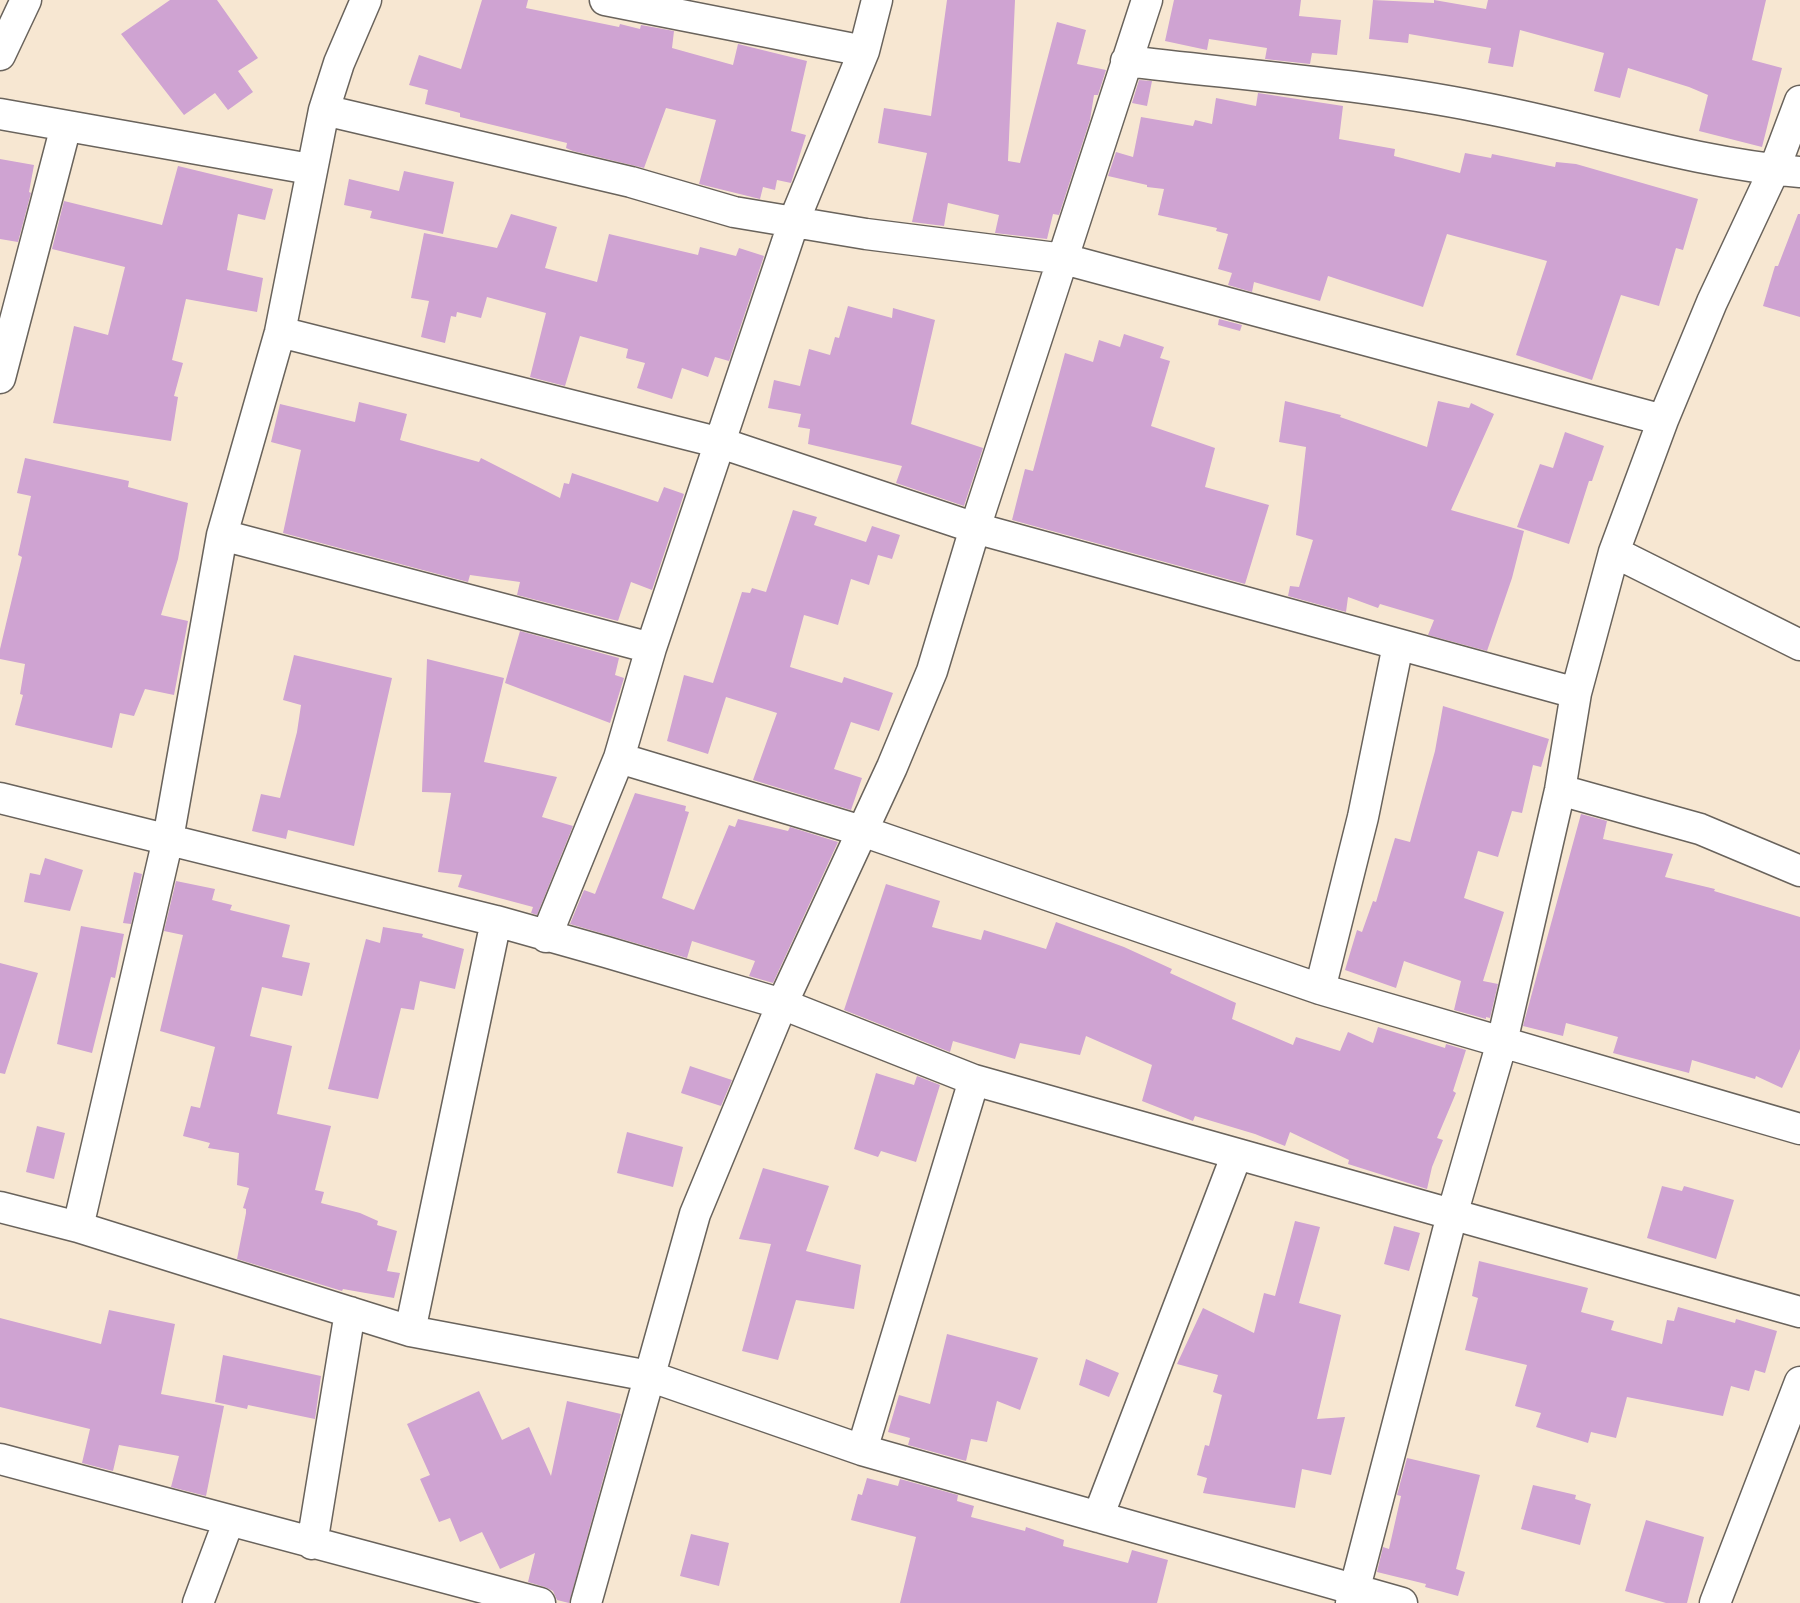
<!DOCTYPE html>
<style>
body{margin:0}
canvas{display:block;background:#f7e7d2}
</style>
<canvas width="1800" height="1603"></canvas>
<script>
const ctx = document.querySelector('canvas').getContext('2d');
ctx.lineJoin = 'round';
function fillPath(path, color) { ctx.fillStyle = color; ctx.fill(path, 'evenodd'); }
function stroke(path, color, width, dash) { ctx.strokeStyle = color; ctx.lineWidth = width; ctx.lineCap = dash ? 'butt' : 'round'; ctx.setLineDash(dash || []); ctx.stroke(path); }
const building = new Path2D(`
 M170,0H217L258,58L238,71L253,92L228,110L215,93L184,115L121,34Z
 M482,0H528L526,8L619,27L620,24L640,29L641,25L674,31L672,48L733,65L738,44L807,61L791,131L806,135L791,183L777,180L775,190L763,187L760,199L699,184L716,120L666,108L644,168L573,151L566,148L567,143L460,117V113L425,104L428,90L409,85L419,55L461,69Z
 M947,0H1015L1008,161L1020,163L1057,22L1086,30L1077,64L1106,70L1098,95H1094L1090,120L1059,215L1053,214L1047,239L995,233L999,215L948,203L944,226L912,222L927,153L878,143L884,108L931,116Z
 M1174,0H1301L1299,16L1341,20L1337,55L1312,53L1310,64L1265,59L1267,48L1209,39L1207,50L1165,41Z
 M1373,0L1434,3V0L1486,9L1488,0H1766L1752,60L1782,68L1762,147L1699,131L1708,95L1689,87L1628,68L1620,98L1594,91L1604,53L1520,30L1513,67L1488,63L1491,48L1409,34L1408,43L1369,39Z
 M1139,80L1152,81L1147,106L1132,103Z
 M1258,93L1343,106L1339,139L1395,149L1394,156L1460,173L1465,153L1491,158L1492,154L1555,167L1556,162L1576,164L1698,199L1683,250L1676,248L1659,306L1621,295L1592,380L1516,355L1547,261L1447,234L1423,307L1328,276L1320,301L1254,282L1252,292L1228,285L1232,273L1218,269L1228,234L1216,231L1217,228L1158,215L1164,189L1147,187V185L1108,176L1116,152L1133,157L1141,117L1193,126L1195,120L1212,124L1216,98L1256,106Z
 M0,159L34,165L29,192L31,193L18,242L0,239Z
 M178,166L273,189L265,220L238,214L227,270L263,278L257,312L186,299L172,360L183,363L174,396L178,397L171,441L53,423L74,326L108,335L125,267L52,249L64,201L162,225Z
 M404,171L454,182L443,234L370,218L372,211L344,205L349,179L399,191Z
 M511,214L557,227L545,268L597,282L609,234L698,255L700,247L736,256L739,248L764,256L729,361L715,357L708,377L682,368L672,399L637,388L645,363L626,358L628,349L580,336L565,386L530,377L546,313L487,297L481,318L457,312L456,317L451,316L445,343L421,337L429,301L411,298L424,233L497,248Z
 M1798,214H1800V317L1763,306L1775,266H1778Z
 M848,306L892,318L893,308L935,320L911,424L983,448L964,506L896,483L902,466L808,444L810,429L798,427L801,414L768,408L774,380L800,386L809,349L830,355L835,337L839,338Z
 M1219,319L1242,325L1240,331L1218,325Z
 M1124,334L1164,347L1160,358L1170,361L1151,426L1215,448L1205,487L1269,505L1245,584L1012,520L1025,469L1033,471L1065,353L1093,362L1099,340L1120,347Z
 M1285,401L1341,415L1340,417L1427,447L1438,401L1469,408L1471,403L1494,414L1451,510L1524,531L1512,578L1487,651L1428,635L1434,620L1380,604L1378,608L1348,597L1346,612L1288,596L1290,586L1299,587L1313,540L1296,535L1306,447L1279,442Z
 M359,402L407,414L400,440L479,462L481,458L560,498L564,483L569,484L572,473L658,502L664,487L684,494L652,590L631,582L618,621L517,595L520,582L470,575L468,582L283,533L301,450L271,442L280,404L355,422Z
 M1565,432L1604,446L1592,481H1589L1569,544L1517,527L1540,464L1553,468Z
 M25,458L129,481L128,487L188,503L178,559L161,615L188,621L174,695L145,689L134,716L120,713L112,748L15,725L23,695L20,694L25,664L0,659V649L22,557L18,555L31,496L17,493Z
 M793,510L817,517L814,525L866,542L872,526L900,535L892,559L878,555L869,585L851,579L838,625L804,615L790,667L842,683L844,677L893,693L879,731L851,722L834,769L862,778L851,810L753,780L777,713L726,697L708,754L667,741L684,675L713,683L742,592L750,593L752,588L766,592Z
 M520,631L619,658L615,675L624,678L610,723L505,683Z
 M294,655L392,678L354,846L288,830L286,839L252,831L261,794L280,798L297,732L301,705L283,700Z
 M427,659L504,678L484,762L557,777L542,817L573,826L537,915L531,913L533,907L458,887L462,875L438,872L451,793L422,792Z
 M1443,706L1549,739L1541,767L1533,765L1522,813L1512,811L1498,857L1478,851L1464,898L1504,912L1483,981L1498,984L1490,1018L1486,1017V1019L1454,1010L1461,981L1404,961L1396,988L1345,970L1357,930L1362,932L1373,901L1376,902L1395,838L1410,842L1435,751Z
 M635,793L686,806L685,811L689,812L662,898L694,910L729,825L735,827L738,819L788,831L790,827L838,842L773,983L749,976L755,961L692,941L687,958L570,924L584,890L595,894Z
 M1581,814L1607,821L1603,839L1673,854L1665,877L1715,889L1714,891L1800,917V1049L1782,1088L1756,1076L1755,1079L1692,1060L1689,1073L1613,1053L1618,1037L1566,1023L1563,1036L1523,1026Z
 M45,858L83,870L70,911L24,902L30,873L40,875Z
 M134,872L142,874L131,924L123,923Z
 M176,881L215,889L212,900L232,905L230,910L290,925L282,957L310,963L302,996L262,987L250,1036L292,1046L277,1114L331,1126L315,1190L324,1192L321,1203L360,1213L378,1221L377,1225L397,1231L387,1271L400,1273L394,1298L343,1289L342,1291L237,1259L246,1213V1209L243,1208L249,1188L237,1185L239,1153L208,1148L210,1143L183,1136L191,1106L200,1108L215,1047L160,1031L183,935L164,931Z
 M886,884L940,901L932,927L981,940L984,930L1046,949L1056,922L1124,947L1172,969L1170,973L1236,1003L1232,1019L1293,1045L1296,1037L1340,1051L1348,1032L1373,1043L1378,1027L1445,1048L1446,1044L1466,1050L1453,1091L1456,1093L1437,1138L1443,1140L1432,1167L1427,1189L1348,1164L1349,1160L1290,1132L1285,1146L1255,1134L1195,1116L1193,1121L1142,1101L1152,1065L1086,1036L1080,1055L1020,1043L1015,1059L953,1041L950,1052L844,1010Z
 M81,926L124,934L115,978L111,977L92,1053L57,1044Z
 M383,927L423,934L422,937L464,949L455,989L420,981L414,1010L401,1008L378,1099L328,1089L366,939L380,943Z
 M0,963L38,973L5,1074L0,1073Z
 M690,1066L732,1080L721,1106L681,1093Z
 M876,1073L914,1085L917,1076L940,1085L916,1162L881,1151L878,1157L854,1149Z
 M37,1126L65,1133L54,1179L26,1172Z
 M627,1132L683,1147L673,1187L617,1173Z
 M763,1168L829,1186L806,1251L861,1265L854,1309L796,1300L778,1360L742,1351L771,1244L739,1239Z
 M1662,1186L1682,1191L1684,1186L1734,1200L1716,1259L1647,1238Z
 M1295,1221L1320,1227L1299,1303L1341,1315L1317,1419L1345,1417L1331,1475L1302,1469L1295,1508L1203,1493L1207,1478L1197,1475L1205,1445L1209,1446L1222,1395L1213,1392L1218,1375L1177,1364L1203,1308L1254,1333L1264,1293L1275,1296Z
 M1394,1226L1420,1233L1409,1271L1384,1264Z
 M1479,1261L1588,1288L1581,1312L1614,1321L1611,1330L1662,1344L1667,1320L1674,1321L1678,1307L1735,1323L1736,1319L1777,1331L1765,1373L1755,1370L1749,1391L1731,1386L1723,1416L1627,1397L1616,1438L1591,1432L1588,1443L1536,1427L1541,1413L1515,1406L1527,1365L1465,1350L1478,1298L1472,1296Z
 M109,1310L175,1324L161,1394L224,1406L206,1496L171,1487L179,1456L119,1445L113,1471L82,1463L90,1429L0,1407V1318L101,1344Z
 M947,1334L1038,1358L1020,1410L997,1401L987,1442L971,1439L966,1461L908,1445L910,1438L888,1432L899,1395L930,1404Z
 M223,1355L321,1376L315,1419L248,1405L247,1409L215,1402Z
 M1086,1359L1119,1373L1109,1397L1079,1385Z
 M479,1391L502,1440L529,1427L551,1476L567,1401L621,1414L569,1603L557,1600L553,1591L545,1587L528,1582L535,1553L500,1569L482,1532L460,1542L450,1518L439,1522L420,1479L430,1475L407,1424Z
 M1407,1458L1480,1475L1456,1569L1465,1572L1458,1596L1425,1587L1426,1584L1377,1572L1383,1547L1389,1549L1401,1496L1397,1495Z
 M867,1478L898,1486L900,1479L958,1495L957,1501L974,1506L971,1517L1025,1531L1026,1527L1064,1540L1063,1546L1128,1563L1132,1550L1168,1560L1157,1603H900L916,1537L851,1520L858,1494L862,1495Z
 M1533,1485L1576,1495L1575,1499L1591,1504L1580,1545L1521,1529Z
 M1646,1520L1704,1537L1687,1603H1666L1625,1591Z
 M691,1534L729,1543L719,1586L680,1576Z`);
const minor = new Path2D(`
 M605,0L864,51
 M0,55L26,0
 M1126,61C1243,75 1363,84 1479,107C1585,127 1693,163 1800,172
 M324,110L631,182L734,212L866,234L1064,259L1663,420
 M0,114L310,169
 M280,332L721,443L975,528L1576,693
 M0,378L66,126
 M222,535L651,648
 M1614,552L1800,645
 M619,758L862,831L1320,989L1800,1129
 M1560,790L1700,829L1800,871
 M0,798L496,921L606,952L782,1004L974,1080L1800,1312
 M546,937L619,758L651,648L794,221L864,51L877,0
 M1320,989L1363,817L1398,645
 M0,1207L78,1227L410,1331L649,1376L862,1450L1402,1603
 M78,1227L168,839L222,535L280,332L324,110L339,63L366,0
 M410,1331L496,921
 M862,1450L974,1080
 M0,1459L540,1603
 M1098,1517L1237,1154
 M312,1544L350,1312
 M198,1603L229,1520
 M586,1603L695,1214L782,1004L892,767L932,671L975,528L1147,0
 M1351,1603L1452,1215L1502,1042L1560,790L1576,693L1614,552L1663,420L1712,302L1774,170L1800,101
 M1715,1603L1800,1382`);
fillPath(building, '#cfa3d2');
stroke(minor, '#69635c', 33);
stroke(minor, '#fff', 30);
</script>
